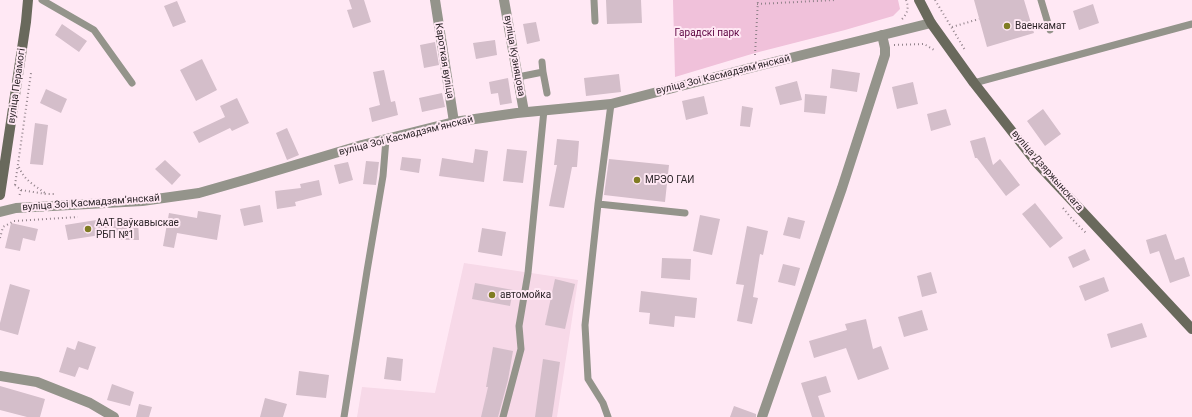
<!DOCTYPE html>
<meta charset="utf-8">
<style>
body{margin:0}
canvas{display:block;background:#ffe8f4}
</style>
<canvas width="1192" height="417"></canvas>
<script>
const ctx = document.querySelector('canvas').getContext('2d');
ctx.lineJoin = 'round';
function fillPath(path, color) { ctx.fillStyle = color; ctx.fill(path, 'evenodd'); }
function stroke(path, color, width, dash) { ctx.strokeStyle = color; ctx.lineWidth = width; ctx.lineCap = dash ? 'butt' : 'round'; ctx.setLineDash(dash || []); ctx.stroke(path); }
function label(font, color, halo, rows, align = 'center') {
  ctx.font = font + ' Roboto,sans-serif'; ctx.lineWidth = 4; ctx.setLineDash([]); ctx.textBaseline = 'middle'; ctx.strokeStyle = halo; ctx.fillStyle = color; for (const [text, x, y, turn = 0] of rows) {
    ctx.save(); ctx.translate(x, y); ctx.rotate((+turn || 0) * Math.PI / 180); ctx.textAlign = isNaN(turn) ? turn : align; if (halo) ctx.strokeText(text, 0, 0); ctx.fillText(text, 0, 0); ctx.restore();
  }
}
const built = new Path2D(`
 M464,263L578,280L557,417H357L362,387L435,393Z`);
const green = new Path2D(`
 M673,0H898L900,9L893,16L845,30L755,53L675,77Z`);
const building = new Path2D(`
 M349,0H364L371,22L353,28L347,10L352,9Z
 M606,0H641L642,23L607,24Z
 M974,0H1024L1034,33L987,47Z
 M177,1L186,22L173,27L164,6Z
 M1093,4L1099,23L1079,30L1073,11Z
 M536,22L540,41L527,44L523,24Z
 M62,24L87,41L79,52L55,35Z
 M495,40L497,55L476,59L473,43Z
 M435,42L439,65L424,68L420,45Z
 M202,59L217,90L196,101L180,70Z
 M832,69L860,73L857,92L830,88Z
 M384,70L391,102L395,101L398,115L372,122L369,108L380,105L373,72Z
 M619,74L621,92L586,96L584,78Z
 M508,78L512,103L500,105L498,93L491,94L489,82Z
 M797,81L802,100L780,105L775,87Z
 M913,82L918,104L897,109L892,87Z
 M46,89L67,99L61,113L40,103Z
 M442,93L445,107L422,112L419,98Z
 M805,94L827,96L825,114L804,112Z
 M704,96L708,114L686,120L682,101Z
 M237,98L249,123L232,131L230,128L199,143L193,132L225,117L220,106Z
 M742,106L753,108L750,127L740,126Z
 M946,109L951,125L931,131L927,114Z
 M1043,109L1061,134L1045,146L1027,121Z
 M35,123L48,125L43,165L30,164Z
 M287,128L299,155L287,160L276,133Z
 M985,137L993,165L1000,159L1020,185L1006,196L977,158H975L970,141Z
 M557,139L579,141L577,167H572L564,208L549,206L557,165H554Z
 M475,149L488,151L484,182L439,176L442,158L473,163Z
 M507,149L527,151L523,183L503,181Z
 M402,157L421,159L419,173L400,170Z
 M609,159L669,165L665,202L604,195Z
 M165,160L181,175L172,185L155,169Z
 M366,161L379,162L376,185L363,184Z
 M348,162L353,180L339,184L334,165Z
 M319,180L322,195L295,202L296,206L277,209L275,191L301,188L300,184Z
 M1035,203L1063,238L1050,248L1022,214Z
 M260,205L263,222L244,226L240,209Z
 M198,211L221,215L217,240L177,233L174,248L163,246L169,213L197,218Z
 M700,215L720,219L712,255L693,251Z
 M788,217L805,221L800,239L783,235Z
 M109,218V220L138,219L139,240H120V232L68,240L65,225Z
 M11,223L38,229L35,241L23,238L20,251L5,248Z
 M747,226L768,231L763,255L760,254L753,297L758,298L752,324L737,321L744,285L736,284Z
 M482,228L506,232L502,256L478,252Z
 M1166,234L1175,260L1184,257L1190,276L1170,283L1159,251L1150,254L1146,240Z
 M1085,249L1090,260L1073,268L1068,257Z
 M662,258L691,259L690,280L661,278Z
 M783,264L800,268L795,286L778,282Z
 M931,272L937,293L922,297L917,276Z
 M1104,277L1109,291L1085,301L1079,286Z
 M555,279L575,284L565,329L545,325Z
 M475,283L513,290L510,306L472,299Z
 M10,284L30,290L18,335L0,330V323Z
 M641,291L697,298L695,318L675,316L674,327L649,324L650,313L639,312Z
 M922,310L928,330L904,337L898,317Z
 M866,319L873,349L881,346L889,369L858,380L846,348L814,358L809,341L847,330L845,324Z
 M1142,323L1147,337L1111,348L1107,334Z
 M78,341L96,347L88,370L79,367L75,377L59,372L67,347L75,350Z
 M493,347L513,351L508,380L498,417H481L488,387H486Z
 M387,357L403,359L401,381L384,379Z
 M543,359L560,362L552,417H535Z
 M299,371L329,375L326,398L296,395Z
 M826,376L831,392L818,396L825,417H812L801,383Z
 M112,384L134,392L130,406L107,400Z
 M0,386L45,399L40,417H27L0,410Z
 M265,398L287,404L283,417H260Z
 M139,404L152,407L149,417H136Z
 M734,406L756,414V417H730Z`);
const path = new Path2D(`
 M935,0L965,50
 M757,4L836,0
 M902,19C908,13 909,7 906,0
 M952,27L979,19
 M894,45L924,44L936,51
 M755,55L758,0
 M19,167C24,180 34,185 45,193
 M15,185L31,73
 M15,185L21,190L19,197
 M21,190L46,194H56
 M1063,208L1072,219L1087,234
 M14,221L78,217
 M0,238L3,227L14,221`);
const service = new Path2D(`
 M42,0L94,30L132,83
 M594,0L595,21
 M1041,0L1050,30
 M542,62L543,72
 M518,77L543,72L547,93
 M974,83L1192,24
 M611,104L598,204L685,213
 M598,204L585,325L588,379L603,403L608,417
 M344,417L367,271L383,176L386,139
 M503,417L521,349L519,326L528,273L544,110`);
const minor = new Path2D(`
 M435,0L454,122
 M0,376L37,382L90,403L114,417
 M762,417L842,188L885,55V48L882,35`);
const tertiary = new Path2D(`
 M504,0L524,112
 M0,212L16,208L142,201L199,193L248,179L362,145L454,122L517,113L611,104L754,67L931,23`);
const secondary = new Path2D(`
 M919,0L931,23L974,83L1036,162L1192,329
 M0,195L26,22L28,0`);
const markers = [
 [1007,26,4,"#7f7c23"],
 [637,180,4,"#7f7c23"],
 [88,229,4,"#7f7c23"],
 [492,295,4,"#7f7c23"]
];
const poiNames = [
 ["Ваенкамат",1015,26],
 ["МРЭО ГАИ",645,180],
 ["ААТ Ваўкавыскае",96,223],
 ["РБП №1",96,235],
 ["автомойка",500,295]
];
const parkNames = [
 ["Гарадскі парк",707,33]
];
const streetNames = [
 ["вуліца Кузняцова",514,56,80],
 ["Кароткая вуліца",444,61,81],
 ["вуліца Зоі Касмадзямʼянскай",723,75,-14],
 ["вуліца Перамогі",17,86,-82],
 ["вуліца Зоі Касмадзямʼянскай",406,136,-14],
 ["вуліца Дзяржынскага",1047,171,49],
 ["вуліца Зоі Касмадзямʼянскай",91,203,-4]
];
fillPath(built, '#f7d9e8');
fillPath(green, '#f0c1da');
fillPath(building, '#d4beca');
stroke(path, '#92838b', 2, [1, 3]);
stroke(service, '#94948b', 7);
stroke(minor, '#94948b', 10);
stroke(tertiary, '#94948b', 10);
stroke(secondary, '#69695c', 10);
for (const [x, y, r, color] of markers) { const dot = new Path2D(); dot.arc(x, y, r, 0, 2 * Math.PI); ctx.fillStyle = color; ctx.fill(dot); stroke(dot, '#ffe8f4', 1.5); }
label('10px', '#2e262a', '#ffe8f4', poiNames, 'left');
label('10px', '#5d0542', '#ffe8f4', parkNames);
label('10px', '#2e262a', '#ffe8f4', streetNames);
</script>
